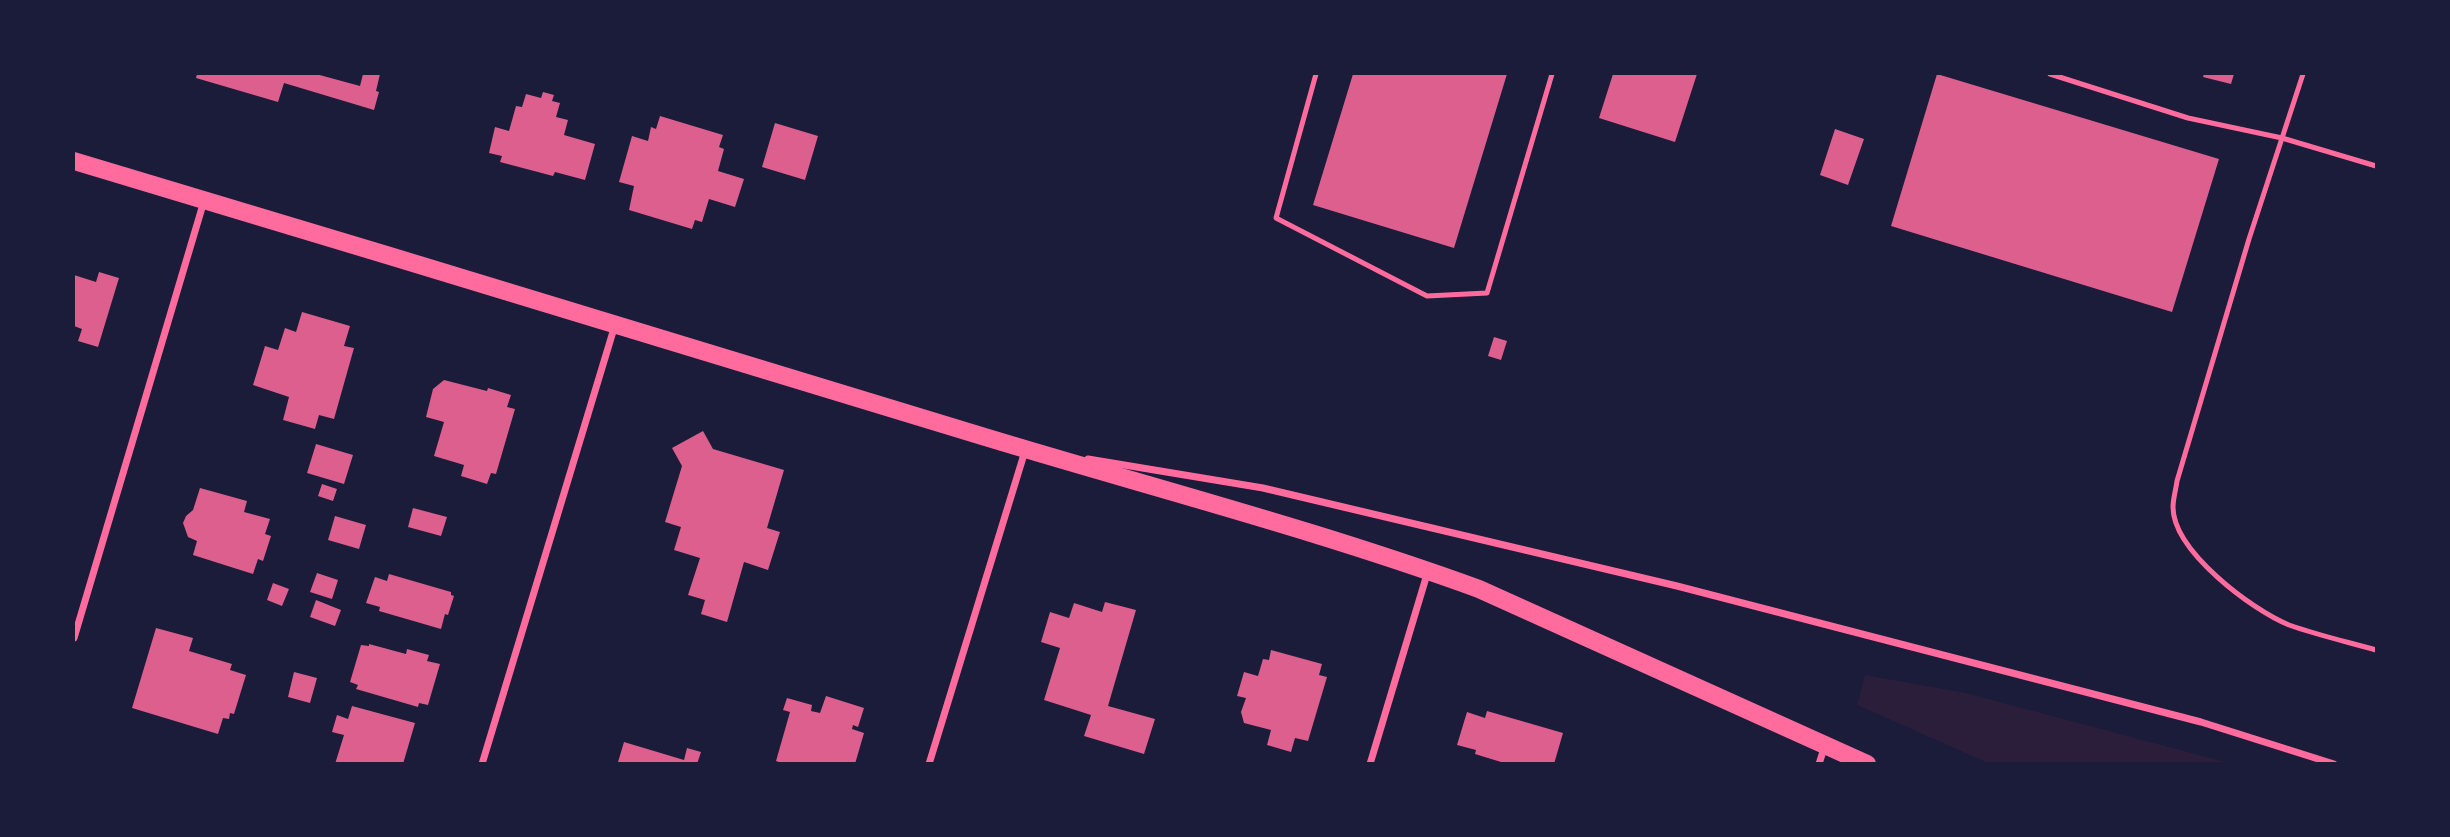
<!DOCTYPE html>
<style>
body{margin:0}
#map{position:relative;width:2450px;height:837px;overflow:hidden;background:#1b1b3a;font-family:"Exo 2",sans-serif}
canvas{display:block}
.frame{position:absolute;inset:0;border:75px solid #1b1b3a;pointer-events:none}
</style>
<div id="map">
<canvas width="2450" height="837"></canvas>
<div class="frame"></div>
</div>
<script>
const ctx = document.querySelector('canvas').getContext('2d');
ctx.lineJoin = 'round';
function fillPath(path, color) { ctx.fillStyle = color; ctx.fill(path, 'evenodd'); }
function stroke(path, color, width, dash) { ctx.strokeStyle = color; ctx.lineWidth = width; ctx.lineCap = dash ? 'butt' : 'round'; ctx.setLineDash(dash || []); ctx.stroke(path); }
const green = new Path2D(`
 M1865,675L1966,693L2229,763H1988L1857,705Z`);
const building = new Path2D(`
 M197,74H316L360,86L363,74H380L376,91L379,92L374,110L284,83L278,102L196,78Z
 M1353,74H1507L1454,248L1313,205Z
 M1613,74H1697L1675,142L1599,118Z
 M1937,74L2219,159L2172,312L1891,226Z
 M2204,74H2234L2231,84L2203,77Z
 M543,92L554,95L552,101L560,103L556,117L568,120L564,135L595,144L585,180L555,172L553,176L500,162L502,156L489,153L495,127L509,131L516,106L522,107L526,94L541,98Z
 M660,116L723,135L719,147L724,149L718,171L744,179L735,207L709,199L702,222L695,220L692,229L629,210L634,186L619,182L632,136L648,141L651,127L656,129Z
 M775,123L818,136L805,180L762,167Z
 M1835,129L1864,139L1848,185L1820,175Z
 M99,272L119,278L98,347L78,341L82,329L74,326V275L96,282Z
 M302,312L350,326L344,346L354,348L334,419L319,415L315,429L283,420L289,397L253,385L265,346L278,350L285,328L296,332Z
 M1494,337L1507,341L1501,360L1488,356Z
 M444,380L487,391L488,388L511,395L507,407L515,409L496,474L491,473L487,484L461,476L464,465L434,456L444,422L426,417L433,389Z
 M703,431L713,449L784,470L767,528L780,532L768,570L744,562L727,622L701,614L705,600L688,595L700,558L674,550L681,527L665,522L682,466L672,448Z
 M316,444L353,455L344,484L307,473Z
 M322,484L337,489L333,501L318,496Z
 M200,488L247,501L244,512L270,519L265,534L271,536L263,561L258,559L253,574L193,555L197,541L188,537L183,523L186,516L193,510Z
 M413,508L447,517L441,536L408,527Z
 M335,516L366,525L359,549L328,540Z
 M317,573L338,580L332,599L310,592Z
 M389,574L451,592V595L454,596L448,615L445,614L441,629L379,611L380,607L366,603L375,577L387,581Z
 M273,583L289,589L282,606L267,600Z
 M316,600L341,610L335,626L310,617Z
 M1105,602L1136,610L1108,706L1155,719L1144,754L1084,736L1091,715L1044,700L1060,648L1041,642L1050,612L1069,618L1074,603L1102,612Z
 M156,628L193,638L189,651L232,664L230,670L246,675L234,714L230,713L229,719L223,718L218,734L132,708Z
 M369,644L406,654L407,649L429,655L427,661L440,664L428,705L419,703L418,707L356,689L358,685L350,682L361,645L369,646Z
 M1271,650L1322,664L1319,675L1327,677L1308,741L1295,738L1291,752L1267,745L1271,730L1244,723L1241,712L1246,698L1237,696L1244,672L1258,676L1263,659L1269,660Z
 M294,672L317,678L310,703L288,697Z
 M826,696L864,708L858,727L853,725L852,729L864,733L855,764H784L776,761L790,712L783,710L787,698L812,705L811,711L820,713Z
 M352,706L415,723L403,764H335L344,735L332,732L337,715L348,719Z
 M1487,711L1563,733L1554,764H1500L1501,762L1475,754L1476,750L1457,745L1467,712L1485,718Z
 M624,742L684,760L687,748L701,752L697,764H624L618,762Z`);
const service = new Path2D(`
 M1316,74L1276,218L1427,296L1487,293L1552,74
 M2050,74L2188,118L2282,138L2376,166
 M2303,74L2249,239L2177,481C2176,489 2173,499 2173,507C2173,551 2252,610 2289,625C2317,635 2348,642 2376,650`);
const minor = new Path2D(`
 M1088,459L1263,488L1677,586L2201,722L2334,764
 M74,638L204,201
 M482,764L615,325
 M929,764L1025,451
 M1370,764L1428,571
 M1819,764L1825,745`);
const primary = new Path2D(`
 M74,161C378,252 681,344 985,437C1150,487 1317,530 1479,589L1867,764`);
fillPath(green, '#2a1e3b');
fillPath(building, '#dd5f8e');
stroke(service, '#ff6b9d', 5);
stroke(minor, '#ff6b9d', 7);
stroke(primary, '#ff6b9d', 18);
</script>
